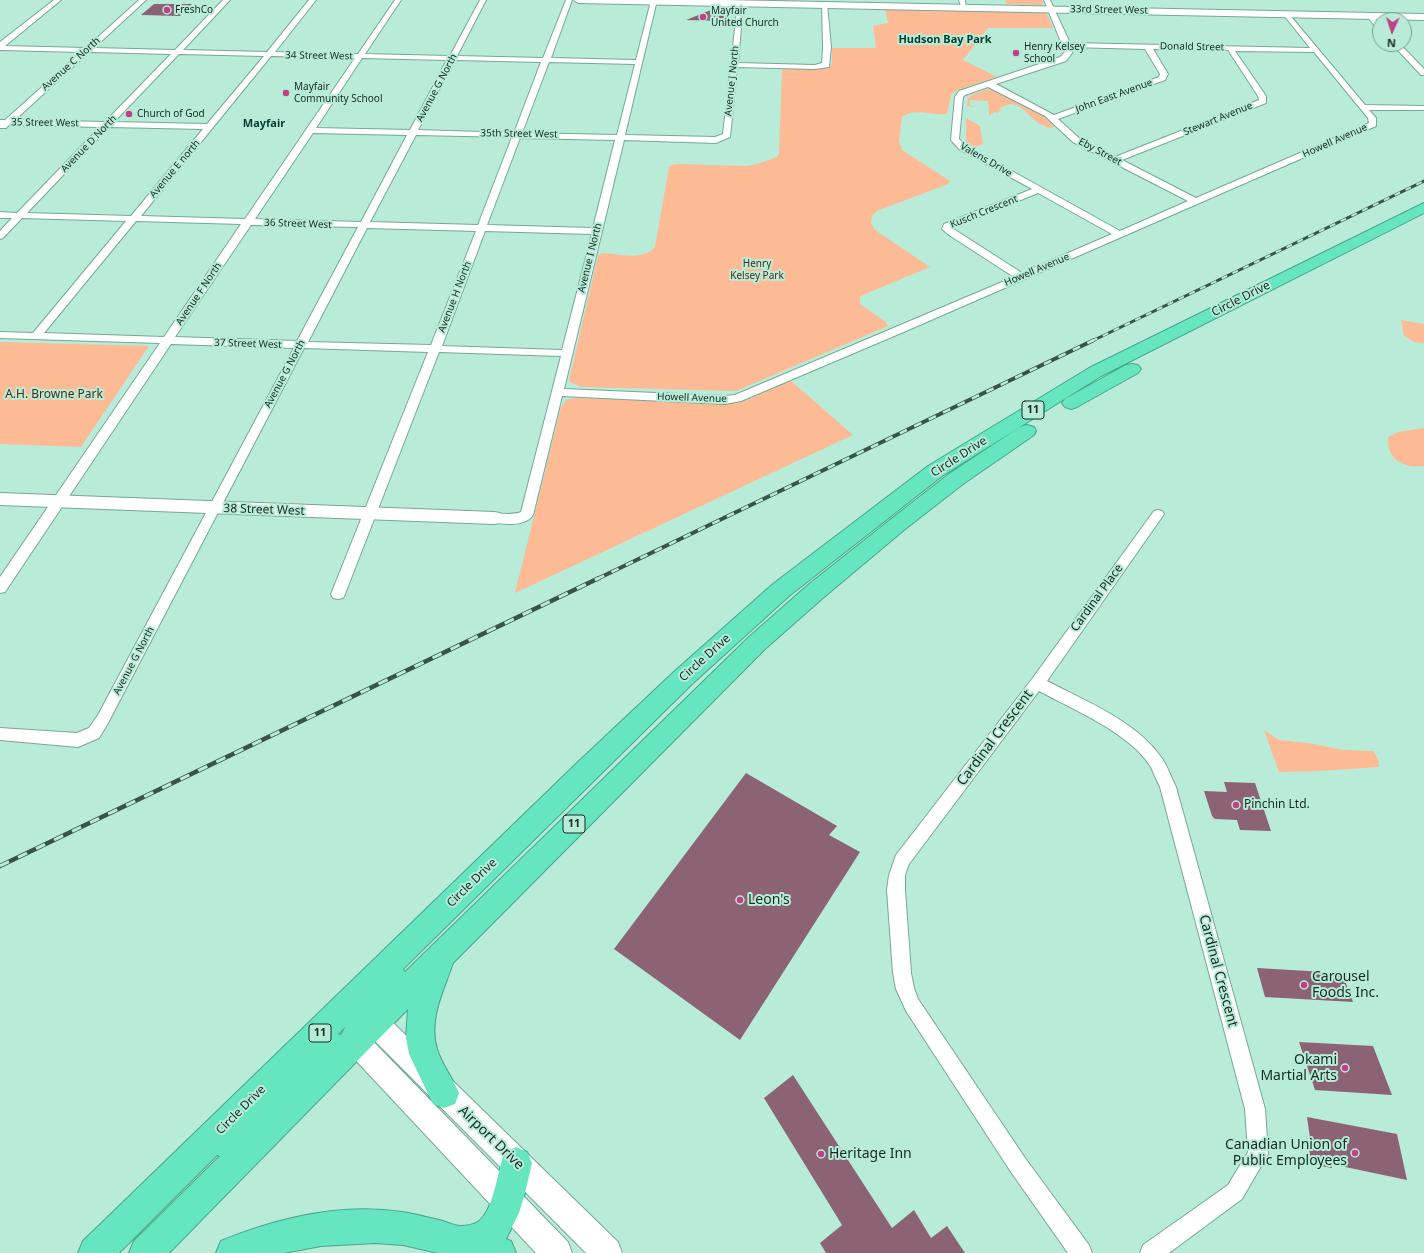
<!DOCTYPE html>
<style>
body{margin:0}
#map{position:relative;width:1424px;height:1253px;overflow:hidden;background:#b8ecd9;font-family:"Noto Sans",sans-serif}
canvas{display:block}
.north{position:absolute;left:1372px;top:12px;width:40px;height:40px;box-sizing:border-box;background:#b8ecd9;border:1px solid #779f91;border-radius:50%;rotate:183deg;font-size:11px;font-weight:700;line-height:16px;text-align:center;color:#162b24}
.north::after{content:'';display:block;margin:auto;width:14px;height:18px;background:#c24086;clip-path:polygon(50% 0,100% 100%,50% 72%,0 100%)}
</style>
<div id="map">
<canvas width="1424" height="1253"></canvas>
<div class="north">N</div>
</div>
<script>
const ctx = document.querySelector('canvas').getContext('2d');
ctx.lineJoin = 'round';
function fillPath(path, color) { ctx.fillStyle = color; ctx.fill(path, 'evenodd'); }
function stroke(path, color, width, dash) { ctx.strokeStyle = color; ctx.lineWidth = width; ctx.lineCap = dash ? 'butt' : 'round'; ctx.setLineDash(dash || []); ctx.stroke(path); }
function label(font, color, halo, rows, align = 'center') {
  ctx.font = font + ' "Noto Sans",sans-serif'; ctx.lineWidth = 4; ctx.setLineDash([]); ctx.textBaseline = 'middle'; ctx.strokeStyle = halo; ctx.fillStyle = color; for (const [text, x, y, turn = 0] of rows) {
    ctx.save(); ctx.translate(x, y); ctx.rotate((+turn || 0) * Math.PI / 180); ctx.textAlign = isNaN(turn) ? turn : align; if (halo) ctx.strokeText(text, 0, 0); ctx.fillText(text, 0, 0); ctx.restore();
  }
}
const green = new Path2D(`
 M1005,0H1042L1043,3L1042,5L1006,4Z
 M885,9L1044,12L1047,14L1053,28H988L963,60L997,77L957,90L951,95L947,114C934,116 913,107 902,117L899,141L902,150L950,181L948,184L877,211L872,216L871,223L875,230L930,267L863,295L860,297V304L886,322L888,326L736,391L581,387L570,382L569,380L598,256L602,253C618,254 644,261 655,247L669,167L672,165L678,164L747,166L757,164L777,157L779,154L782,69L786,67C797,68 825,72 832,64V49L833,48H874L876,47L873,26L888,23Z
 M988,89L993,90L1043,115L1055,127L1048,128C1044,124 1040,125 1037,122C1023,112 1017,96 999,109L1001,110L997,113L994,112L989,116L988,101L970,100V105L976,107L967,106L968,98L972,95Z
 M966,118L980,126L983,144L975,147L966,143Z
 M1401,320L1424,324V343L1414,342L1404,336Z
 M0,342L149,346L81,447L0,444Z
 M790,380L853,435L515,593L561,407L566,400L575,398L731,403L747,400Z
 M1424,428V466C1404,468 1387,461 1388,437L1398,432Z
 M1264,730L1279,740L1308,743L1343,750L1373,751L1378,759L1379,767L1321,771L1279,772Z`);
const building = new Path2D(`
 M154,4H192L180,16L141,15Z
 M711,10H727L726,19L722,21L686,20Z
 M746,773L837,826L829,835L860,852L740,1040L614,949Z
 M1224,782L1255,783L1271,831L1240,830L1237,820L1215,819L1212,816L1204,791L1227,792Z
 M1257,968L1342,973L1353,1002L1265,997Z
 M1299,1042L1373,1046L1392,1095L1315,1090Z
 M793,1075L892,1228L914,1210L931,1238L947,1226L965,1253H826L820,1243L842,1225L764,1098Z
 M1307,1117L1397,1134L1407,1180L1331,1164L1332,1168L1321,1166V1163L1311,1160L1308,1145H1311Z`);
const street = new Path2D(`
 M54,0H61L5,46L86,48L139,0H146L94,48L175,50L223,0H230L183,50L267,52L309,0H316L275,52L358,54L395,0H401L365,54L450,56L480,0H486L457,56L543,58L566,0H572L551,58L636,60L651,1L657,0L625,135L715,137L723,134L738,2L743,3L738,63L815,65L822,63L823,47L822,5L827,4L831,47L829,67L815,69L737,67L730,137L716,143L624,140L564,389L725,396L735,395L1014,277L949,235L942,229L944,224L1032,189L959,149L951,140L955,97L959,91L1060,57L1065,52L1044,0H1050L1070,43L1310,48L1283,14L1288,13L1365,105L1424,106V110H1369L1376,118V126L906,331L741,401L725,404L562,396L533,515C526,527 501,525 489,521L488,518L489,515C500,512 511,516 521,512L561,356L439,352L345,594L343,598L338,599L333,598L331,594L428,352L304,348L108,723L99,738L78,747L0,740V728L77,733L89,728L98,715L294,348L171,344L5,592L0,593V577L160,343L0,338V332L33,333L126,221L22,218L3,238L0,239V231L12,218H0V212L17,213L100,127L9,125L6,128H0V120H5L81,52L0,50V42ZM1071,47L1145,49L1160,74L1159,77L1054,115L996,84L1066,61L1072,53ZM1153,49L1228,50L1258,96L1259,100L1115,157L1079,138L1058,119L1165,80L1168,74ZM1235,51L1314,52L1368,118L1369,123L1196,198L1122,160L1266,103V96ZM89,52L171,54L105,122L15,120ZM179,54L264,56L207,124L114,122ZM271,56L355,58L245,219L141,216ZM362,58L447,60L410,130L316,128ZM455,60L541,62L514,133L418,130ZM549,62L635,64L617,135L522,133ZM988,87L1045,116L1073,142L1188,201L1120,231L965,145L959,139L963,97L965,95ZM109,127L203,129L131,216L27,213ZM313,133L407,135L361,222L255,219ZM416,135L512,137L478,225L370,222ZM520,138L615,140L593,228L487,225ZM1038,193L1112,234L1022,273L952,228ZM136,221L241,224L164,337L44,333ZM251,225L358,227L297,341L175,337ZM367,228L476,231L431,345L308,342ZM485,231L592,234L562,350L442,346Z
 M959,0H965L966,9H962Z
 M1370,14L1380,23V29H1377L1367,16Z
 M1392,44H1400L1424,69V75H1421Z
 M1158,510L1162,511L1164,514L1162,517L1047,681C1085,701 1136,721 1161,757C1167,765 1171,777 1176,787L1265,1109L1268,1154L1242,1199L1169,1253H1140L1143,1245L1228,1185L1248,1152L1245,1109L1160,787C1157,781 1154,774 1151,767C1130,733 1074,710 1039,691L909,864L905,875V890L911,973L914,988L918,999L1025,1158L1089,1245L1092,1253H1068L1011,1172L906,1011L896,989L893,973L887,890L889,875L896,855L1032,679L1154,511Z`);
const secondary = new Path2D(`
 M573,0H723L1424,14V20L578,3Z
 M0,493L494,512L500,513L503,518L500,523L494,524L0,505Z
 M375,1010L384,1014L618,1242L622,1253H586L366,1032L362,1023L366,1014Z
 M356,1029L365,1033L568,1242L572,1253H536L347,1051L343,1042L347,1033Z`);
const highway = new Path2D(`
 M1424,203V213L1101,376L942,476L789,596L692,684L403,969L405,972L749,637L808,585L890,520L949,474L1020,427L1027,425L1034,427L1036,431L1034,435L963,484L904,530L824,597L765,649L453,963C444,990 428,1019 437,1049C441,1063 453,1079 459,1093L455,1104L444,1108L433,1104L409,1054L406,1038L408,1009L169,1253H129L134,1241L220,1156L217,1155L119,1253H78L83,1241L577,763L676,670L773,584L928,466L1089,368ZM346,1026L341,1035L338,1034Z
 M1132,364L1138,365L1141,369L1138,373L1077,407L1071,409L1065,407L1062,403L1065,399L1126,365Z
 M516,1147L527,1152L532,1163L525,1193L519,1213L506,1239L511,1241L516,1253H438L403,1245L375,1243L321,1246L284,1253H216L221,1241C277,1218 341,1203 402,1212C416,1214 429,1218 443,1221C449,1223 455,1226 461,1226C464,1226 472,1225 476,1223C494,1214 497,1170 505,1152Z`);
const railFar2 = new Path2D(`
 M1092,341L1424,181`);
const railFar1 = new Path2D(`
 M597,579L1094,340`);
const rail = new Path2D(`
 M0,866L599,578`);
const markers = [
 [167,10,4,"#c24086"],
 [703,17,4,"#c24086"],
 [1016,53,4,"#c24086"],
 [286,93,4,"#c24086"],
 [129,114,4,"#c24086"],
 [1236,805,4,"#c24086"],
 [740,900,4,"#c24086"],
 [1304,985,4,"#c24086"],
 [1345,1068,4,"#c24086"],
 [1355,1153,4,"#c24086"],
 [821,1154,4,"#c24086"]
];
const farPoinames = [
 ["FreshCo",175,10],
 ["Mayfair",711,11],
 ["United Church",711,23],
 ["Henry Kelsey",1024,47],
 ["School",1024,59],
 ["Mayfair",294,87],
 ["Community School",294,99],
 ["Church of God",137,114]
];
const farStreetnames = [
 ["33rd Street West",1109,10,1],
 ["Donald Street",1192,47,1],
 ["34 Street West",319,56,1],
 ["Avenue C North",71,64,-42],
 ["Avenue J North",732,81,-84],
 ["Avenue G North",437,88,-62],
 ["John East Avenue",1114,96,-20],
 ["Stewart Avenue",1218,119,-22],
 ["35 Street West",45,123,1],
 ["35th Street West",519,134,1],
 ["Howell Avenue",1335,141,-24],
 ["Avenue D North",89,144,-46],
 ["Eby Street",1100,152,28],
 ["Valens Drive",986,160,30],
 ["Avenue E north",175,169,-50],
 ["Kusch Crescent",984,212,-22],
 ["36 Street West",298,224,2],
 ["Avenue I North",590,258,-76],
 ["Howell Avenue",1037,270,-23],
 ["Avenue F North",199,294,-56],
 ["Avenue H North",455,297,-69],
 ["37 Street West",248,344,2],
 ["Avenue G North",285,374,-62],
 ["Howell Avenue",692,398,2],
 ["Avenue G North",134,661,-62]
];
const farParknames = [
 ["Henry",757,264],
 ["Kelsey Park",757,276]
];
const farNeighbourhoodnames = [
 ["Hudson Bay Park",945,40],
 ["Mayfair",264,124]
];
const shields = [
 [1033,410,22],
 [574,824,22],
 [320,1033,22]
];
const shieldNames = [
 ["11",1033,410],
 ["11",574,824],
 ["11",320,1033]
];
const streetNames = [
 ["Circle Drive",1241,299,-27],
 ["Circle Drive",959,457,-33],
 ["38 Street West",264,510,2],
 ["Cardinal Place",1097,598,-54],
 ["Circle Drive",705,658,-42],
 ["Circle Drive",472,883,-44],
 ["Circle Drive",241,1110,-45]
];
const parkNames = [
 ["A.H. Browne Park",54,395]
];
const poiNames = [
 ["Pinchin Ltd.",1244,805]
];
const nearStreetnames = [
 ["Cardinal Crescent",995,738,-53],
 ["Cardinal Crescent",1218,971,75],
 ["Airport Drive",491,1138,44]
];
const nearPoinames = [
 ["Leon's",748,900],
 ["Carousel",1312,977],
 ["Foods Inc.",1312,993],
 ["Okami",1337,1060,"right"],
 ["Martial Arts",1337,1076,"right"],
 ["Canadian Union of",1347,1145,"right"],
 ["Public Employees",1347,1161,"right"],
 ["Heritage Inn",829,1154]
];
fillPath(green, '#fcbb95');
fillPath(building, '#8c6275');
stroke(street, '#75a896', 2);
stroke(secondary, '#75a896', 2);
stroke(highway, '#4aa589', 2);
fillPath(street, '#fff');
fillPath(secondary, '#fff');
fillPath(highway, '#66e6c0');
stroke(railFar2, '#38534a', 3);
stroke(railFar1, '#38534a', 4);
stroke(rail, '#38534a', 4.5);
stroke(railFar2, '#b8ecd9', 2, [6]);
stroke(railFar1, '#b8ecd9', 2.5, [8]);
stroke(rail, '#b8ecd9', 3, [10]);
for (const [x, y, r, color] of markers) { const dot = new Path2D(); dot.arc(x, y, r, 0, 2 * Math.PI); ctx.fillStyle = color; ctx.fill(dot); stroke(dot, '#b8ecd9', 1.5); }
label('10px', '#162b24', '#b8ecd9', farPoinames, 'left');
label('10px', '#162b24', '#b8ecd9', farStreetnames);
label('10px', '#4f2a13', '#b8ecd9', farParknames);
label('bold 11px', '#053d2f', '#b8ecd9', farNeighbourhoodnames);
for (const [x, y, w] of shields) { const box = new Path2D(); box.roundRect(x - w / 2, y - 9, w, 18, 3); ctx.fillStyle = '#b8ecd9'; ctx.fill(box); stroke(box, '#162b24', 1); }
label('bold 11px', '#162b24', null, shieldNames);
label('12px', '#162b24', '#b8ecd9', streetNames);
label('12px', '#4f2a13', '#b8ecd9', parkNames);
label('12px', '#162b24', '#b8ecd9', poiNames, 'left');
label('14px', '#162b24', '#b8ecd9', nearStreetnames);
label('14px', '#162b24', '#b8ecd9', nearPoinames, 'left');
</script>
